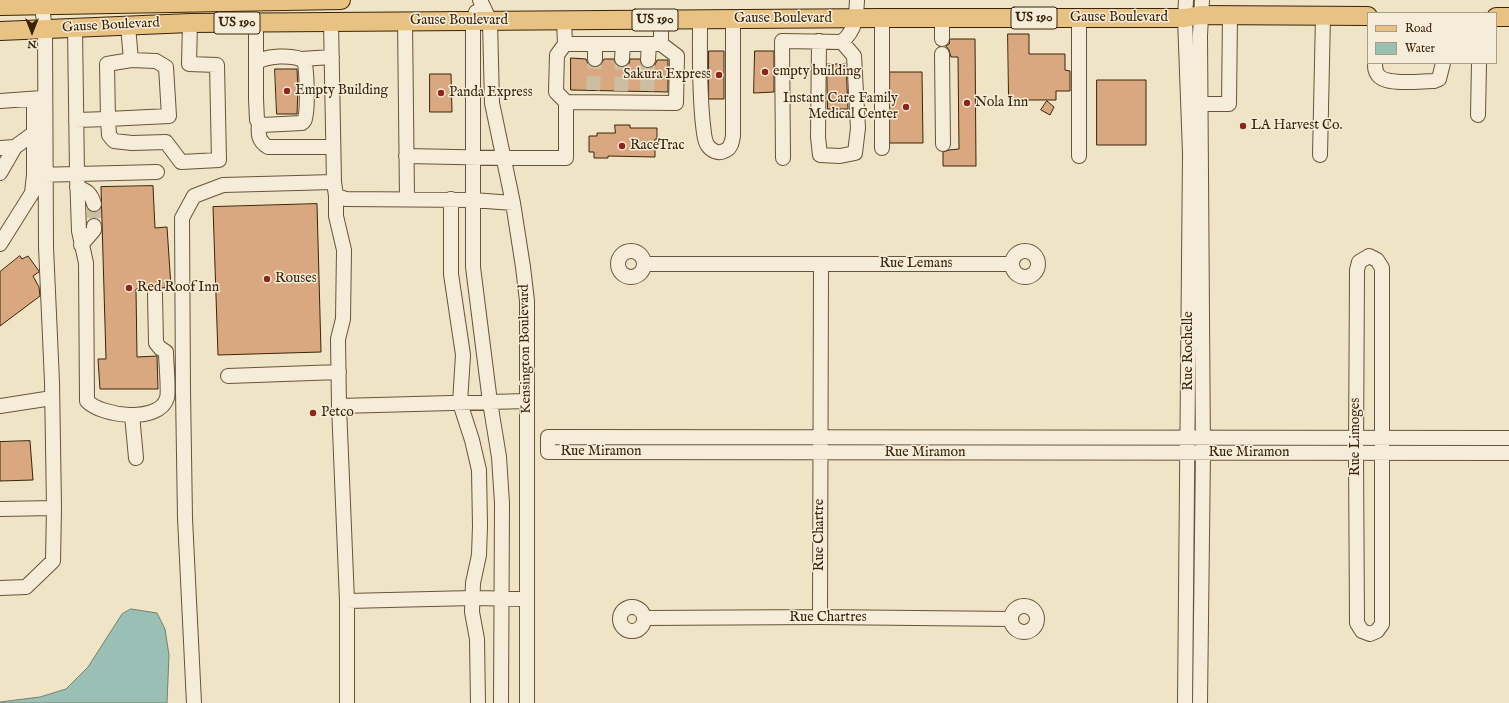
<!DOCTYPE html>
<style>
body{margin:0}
#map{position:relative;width:1509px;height:703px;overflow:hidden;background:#f0e4c6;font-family:"IM FELL English",serif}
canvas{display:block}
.legend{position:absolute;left:1367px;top:12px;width:130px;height:52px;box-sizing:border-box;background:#f5edda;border:1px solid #aa9d86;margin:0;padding:5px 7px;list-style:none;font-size:12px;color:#3a2408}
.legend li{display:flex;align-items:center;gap:8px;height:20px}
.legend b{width:20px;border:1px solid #aa9d86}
.north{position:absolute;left:12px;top:12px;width:40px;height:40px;-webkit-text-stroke:3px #f5edda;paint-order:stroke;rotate:180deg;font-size:11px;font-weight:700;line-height:16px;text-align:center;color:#3a2408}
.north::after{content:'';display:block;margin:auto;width:14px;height:18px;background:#3a2408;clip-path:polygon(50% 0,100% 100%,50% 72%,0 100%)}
</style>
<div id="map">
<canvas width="1509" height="703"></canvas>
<ul class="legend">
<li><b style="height:5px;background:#e8c283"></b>Road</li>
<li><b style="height:11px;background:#9abfb4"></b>Water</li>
</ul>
<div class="north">N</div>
</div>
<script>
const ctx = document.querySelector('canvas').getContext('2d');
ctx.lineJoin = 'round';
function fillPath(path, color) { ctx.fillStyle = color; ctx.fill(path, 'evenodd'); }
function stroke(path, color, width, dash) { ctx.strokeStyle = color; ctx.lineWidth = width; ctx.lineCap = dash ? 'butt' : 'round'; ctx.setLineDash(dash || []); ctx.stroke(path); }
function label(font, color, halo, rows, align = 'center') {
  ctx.font = font + ' "IM FELL English",serif'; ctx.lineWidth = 3; ctx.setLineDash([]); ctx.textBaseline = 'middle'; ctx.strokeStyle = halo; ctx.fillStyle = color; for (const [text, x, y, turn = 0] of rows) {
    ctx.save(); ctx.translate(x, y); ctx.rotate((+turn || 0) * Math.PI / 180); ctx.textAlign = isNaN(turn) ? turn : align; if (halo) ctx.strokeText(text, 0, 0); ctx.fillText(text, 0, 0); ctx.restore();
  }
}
const water = new Path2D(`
 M131,609L157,613L165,629L169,655L167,703H0V702L40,697L66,689L88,667L122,614Z`);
const building = new Path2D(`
 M1008,34H1029V54H1065V70L1070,71V91H1056V100H1009Z
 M950,39H975L976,166H943V152L949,150L959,149L958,57H951L949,50L946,46L949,44Z
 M709,51H724V99H709Z
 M755,51H774V92L754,93Z
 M571,58L586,59L588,64L595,67L600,66L604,59H614L617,66L622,67L629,64L630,59H640L643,67L648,68L655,65L657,60H668V92L571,90Z
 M827,64H846L848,109H828Z
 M275,69H297L298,89L297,114H277Z
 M890,72H922L923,143H890Z
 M430,74H451L452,112H430Z
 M1097,80H1146V145H1097Z
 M1047,101L1054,107L1050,115L1041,110Z
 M615,125H630V128H657V139H655V157L608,156V158H594V152H589V136H597V133H615Z
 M153,186L155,228L167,227L171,287L161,288L154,286L149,288L136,289L137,357L157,356L158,389H100L98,359H106L101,187Z
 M317,204L321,352L218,355L213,207Z
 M20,256L22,259L28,256L39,271V272L33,276L39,287L40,296L0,326V272Z
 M30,441L33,480L0,481V442Z`);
const minorTunnel = new Path2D(`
 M593,90L595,59
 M621,91L622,59
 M647,91L648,60
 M94,204V226`);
const minor = new Path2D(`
 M480,0L490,21L492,103L513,203L523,267L527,301V703
 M476,12L473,21V267L490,402L499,457L502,503L501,703
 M942,18V39
 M1079,18V156
 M700,20C700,55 699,90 703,125C704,132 704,141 708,146C712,151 719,154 724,151C731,149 732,142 733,136V20
 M405,21L407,199
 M331,22L334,182L336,196L346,199L473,200L513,203
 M128,26L131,60L156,61L166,67L169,116L108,119L109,135L114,141L132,143L166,142L181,162L219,160L217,65L189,64L190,23
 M75,28L77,174L157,172
 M819,41L818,137L820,155L840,156L855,153L858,128L854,56L842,42
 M565,44H661
 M942,54L943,144
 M301,59L332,57
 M595,59V44
 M622,59L623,44
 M648,60L649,44
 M1375,63C1375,68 1375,71 1378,75C1386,86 1421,81 1434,81L1439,79L1443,63
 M256,64C262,55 296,54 304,61C307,68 308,110 305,118C305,121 304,121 302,123L262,125L257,120L256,99V22
 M0,101L42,98
 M566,102L676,103L677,56L661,44V20
 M1201,104H1229L1230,15
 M1478,115L1479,63
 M76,120L108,119L107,64L131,60
 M259,123C258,134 258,141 268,147H333
 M0,148L15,147
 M882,148V18
 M1320,155L1323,16
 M406,156L504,158H566V102L556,92L557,55L565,44L564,20
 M783,158L782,41L842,42C856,29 856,18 857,0
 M0,173L15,147L34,133
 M34,175L77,174L79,231L86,263L87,401C101,416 159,424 167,398C169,391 166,362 166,352L160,348L156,343L155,294
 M77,187C87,191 91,193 94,204
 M336,196V216L344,250L343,319L338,339L339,406
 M451,199V274L463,355L460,403L472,440L479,470L480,526L479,555L473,583L472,612L477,639L478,703
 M0,244L32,193L34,175V99
 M81,245L94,230V226
 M618 264a13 13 0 1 1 26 0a13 13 0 1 1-26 0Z
 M1012 264a13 13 0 1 1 26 0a13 13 0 1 1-26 0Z
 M1369,256L1377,260L1382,268V624L1377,631L1370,634L1362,631L1357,623L1356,453L1357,270L1359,262Z
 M644,264H1012
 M228,376L339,372
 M0,406L52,398
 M132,415L136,458
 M1509,438L548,437V452L1509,453
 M0,509L54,508
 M0,588L26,587L53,561L54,508L52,382L46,247L45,29L41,0
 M347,601L473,598L526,599
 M1011 619a13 13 0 1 1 26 0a13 13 0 1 1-26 0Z
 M620 619a12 12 0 1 1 24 0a12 12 0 1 1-24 0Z
 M820,617L821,264
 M644,618L820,617L1011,619
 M194,703L185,518L183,391L182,218L194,196L223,185L334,182
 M347,703V601L339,406L527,401
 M1185,703L1190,153L1185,18L1186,0
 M1200,703L1203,453L1200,35L1202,0`);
const major = new Path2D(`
 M0,6L341,0
 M1496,17H1509
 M0,31L190,23L882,18H1185L1200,15L1368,16`);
const markers = [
 [765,72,4,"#8f2418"],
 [719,75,4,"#8f2418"],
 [287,91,4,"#8f2418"],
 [441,93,4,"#8f2418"],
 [967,103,4,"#8f2418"],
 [906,107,4,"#8f2418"],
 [1243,126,4,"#8f2418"],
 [622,146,4,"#8f2418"],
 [267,279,4,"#8f2418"],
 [129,288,4,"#8f2418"],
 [313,413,4,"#8f2418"]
];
const shields = [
 [1034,18,46],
 [655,20,46],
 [237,23,46]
];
const shieldNames = [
 ["US 190",1034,18],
 ["US 190",655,20],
 ["US 190",237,23]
];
const streetNames = [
 ["Gause Boulevard",1119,18],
 ["Gause Boulevard",783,19],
 ["Gause Boulevard",459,21],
 ["Gause Boulevard",111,26,-3],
 ["Rue Lemans",916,264],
 ["Kensington Boulevard",526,349,-91],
 ["Rue Rochelle",1189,351,-90],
 ["Rue Limoges",1356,437,-90],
 ["Rue Miramon",601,452],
 ["Rue Miramon",925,453],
 ["Rue Miramon",1249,453],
 ["Rue Chartre",820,535,-90],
 ["Rue Chartres",828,618]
];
const poiNames = [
 ["empty building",773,72],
 ["Sakura Express",711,75,"right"],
 ["Empty Building",295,91],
 ["Panda Express",449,93],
 ["Instant Care Family",898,99,"right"],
 ["Medical Center",898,115,"right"],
 ["Nola Inn",975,103],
 ["LA Harvest Co.",1251,126],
 ["RaceTrac",630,146],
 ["Rouses",275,279],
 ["Red Roof Inn",137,288],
 ["Petco",321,413]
];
fillPath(water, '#9abfb4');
stroke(water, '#74816f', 1);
fillPath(building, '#daa880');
stroke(building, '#3a2408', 1);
stroke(minorTunnel, '#ccbea0', 14, [14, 7]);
stroke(minor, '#685438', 16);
stroke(major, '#3a2408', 20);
stroke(minor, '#f5edda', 14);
stroke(major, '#e8c283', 18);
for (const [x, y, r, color] of markers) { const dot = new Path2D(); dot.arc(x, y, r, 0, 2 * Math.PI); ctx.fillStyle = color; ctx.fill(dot); stroke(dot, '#f5edda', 1.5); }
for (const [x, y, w] of shields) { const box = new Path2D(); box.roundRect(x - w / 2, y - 11, w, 22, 3); ctx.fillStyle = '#f5edda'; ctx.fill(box); stroke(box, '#3a2408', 1); }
label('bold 13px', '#3a2408', null, shieldNames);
label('14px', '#3a2408', '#f5edda', streetNames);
label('14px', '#3a2408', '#f5edda', poiNames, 'left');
</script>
